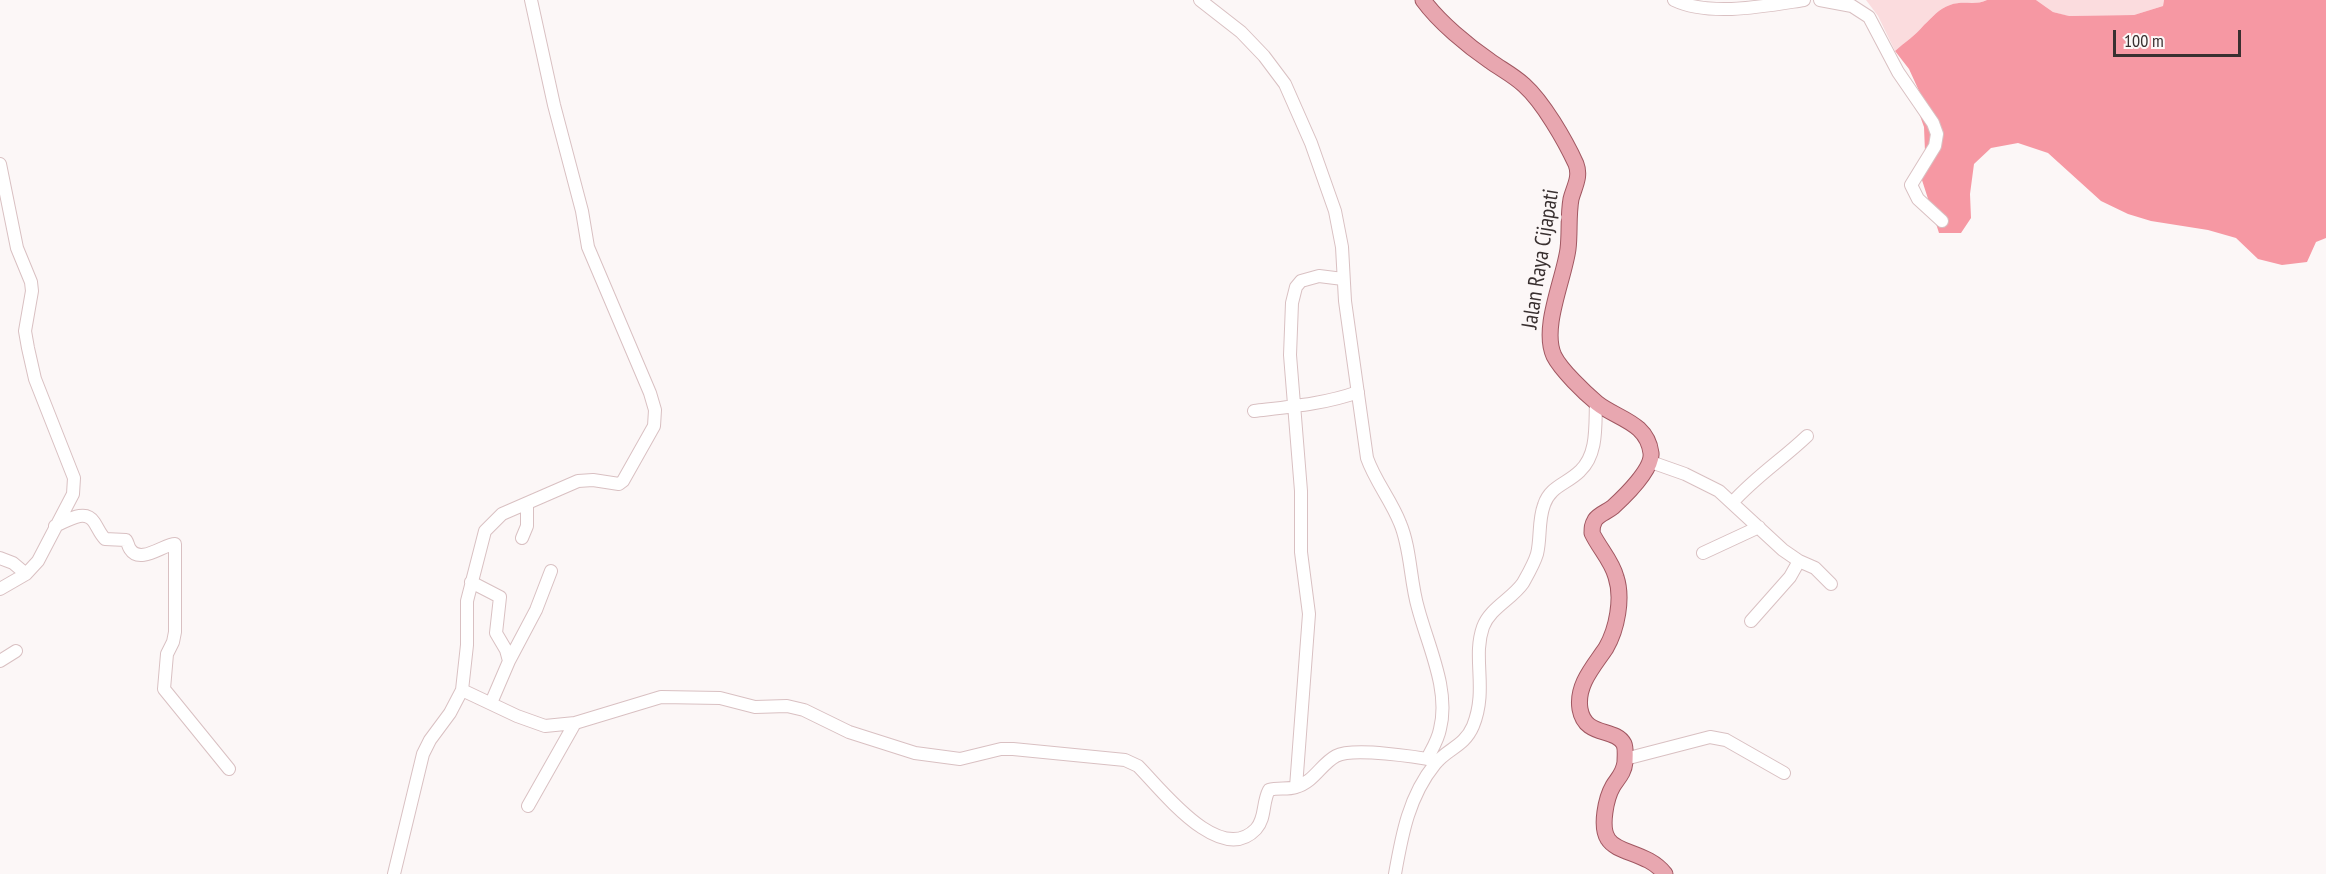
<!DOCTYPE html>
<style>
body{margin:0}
#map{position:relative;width:2326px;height:874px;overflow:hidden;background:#fcf7f7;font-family:"PT Sans Narrow",sans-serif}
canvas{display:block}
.scale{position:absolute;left:2113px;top:30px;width:128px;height:27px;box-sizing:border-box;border:3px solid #393030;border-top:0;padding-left:8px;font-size:18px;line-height:21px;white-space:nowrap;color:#393030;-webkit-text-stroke:4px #fcf7f7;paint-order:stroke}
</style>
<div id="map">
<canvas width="2326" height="874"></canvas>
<div class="scale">100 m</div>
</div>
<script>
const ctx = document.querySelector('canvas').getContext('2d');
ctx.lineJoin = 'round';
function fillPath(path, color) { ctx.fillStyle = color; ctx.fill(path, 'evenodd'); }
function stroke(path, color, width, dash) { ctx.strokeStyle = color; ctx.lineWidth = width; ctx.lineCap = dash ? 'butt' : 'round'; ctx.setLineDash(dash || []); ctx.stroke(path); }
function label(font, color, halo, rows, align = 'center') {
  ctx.font = font + ' "PT Sans Narrow",sans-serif'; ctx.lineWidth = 6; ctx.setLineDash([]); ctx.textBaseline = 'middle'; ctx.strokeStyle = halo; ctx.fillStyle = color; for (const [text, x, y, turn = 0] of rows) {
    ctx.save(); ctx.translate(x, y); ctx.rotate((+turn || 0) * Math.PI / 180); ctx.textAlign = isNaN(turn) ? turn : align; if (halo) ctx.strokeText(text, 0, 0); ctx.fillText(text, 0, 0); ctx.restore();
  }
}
const green = new Path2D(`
 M1866,0H1987C1975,6 1963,0 1950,5C1938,9 1933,17 1924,25C1916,35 1905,42 1895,51L1878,16Z
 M2036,0H2164L2163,6L2134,15L2068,16L2053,12Z`);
const forest = new Path2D(`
 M1987,0H2036L2053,12L2069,16L2134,15L2163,6L2164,0H2326V238L2316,242L2307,262L2282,265L2258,259L2236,238L2208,230L2151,221L2128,214L2101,201L2048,153L2018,143L1991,148L1974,164L1970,194L1971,218L1961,233H1939L1921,177L1925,152L1924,127L1919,113L1925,104L1909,69L1895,51C1905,42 1916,35 1924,25C1933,17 1938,9 1950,5C1963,0 1975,6 1987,0Z`);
const minor = new Path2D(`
 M1200,0L1241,32L1264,56L1285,84L1311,143L1335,211L1342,247L1345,301L1367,458C1375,481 1391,500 1400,523C1411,549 1410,581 1418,608C1428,646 1450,690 1440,729C1438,740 1432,749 1427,759
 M1674,0C1710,17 1765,6 1804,0
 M1820,0L1852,6L1869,17L1898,72L1933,123L1937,134L1935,146L1911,185L1918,199L1942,221
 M0,164L17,248L31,282L32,291L25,331L28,348L35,379L74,478L73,494L38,561L26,574L0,589
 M1254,411C1288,407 1325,404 1358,392
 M1651,462L1685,474L1719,491L1783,550L1799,561L1815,568L1831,584
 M1732,503C1755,477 1783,459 1807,436
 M55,526C67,521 85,508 94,522C98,528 100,534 105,539L126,540C128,543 128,546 130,549C140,565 164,544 175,544V632L173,642L167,654L164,689L229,769
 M522,538L527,526V504
 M1703,553L1759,527
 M0,558L13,563L26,574
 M471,582L500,597L496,633L506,650L509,661L491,703
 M1751,621L1790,577L1799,561
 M0,661L16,651
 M509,661L536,610L551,571
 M462,690L467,645V601L485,531L502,514L578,481L593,480L619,484L623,481L654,426L655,410L650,393L588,247L582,211L554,105L531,0
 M1625,759L1710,737L1726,740L1784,773
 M1296,787L1309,614L1301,552V491L1290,355L1292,303L1296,287L1301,281L1319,276L1343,279
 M528,806L575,723
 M394,874L423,754L430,740L450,713L462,690L517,716L545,726L575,723L661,697L720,698L755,707L787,706L804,710L849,732L915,753L960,759L1001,749H1013L1125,760L1138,766C1161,789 1220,867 1256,829C1266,818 1262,803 1269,790C1278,787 1287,790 1296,787C1314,782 1321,764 1336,756C1353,747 1418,757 1438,761
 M1395,874C1402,834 1409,796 1435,764C1448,748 1464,747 1473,726C1488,689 1472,658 1483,627C1490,608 1512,599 1523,583C1528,574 1534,564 1537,554C1541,538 1538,521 1544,505C1550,486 1567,484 1580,471C1598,454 1595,426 1596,402`);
const major = new Path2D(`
 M1423,0C1439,22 1468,46 1490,61C1501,69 1513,75 1524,85C1543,102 1565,140 1576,164C1581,177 1574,187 1571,199C1568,216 1570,233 1568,249C1564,279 1541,328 1554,356C1561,370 1585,393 1597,403C1617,419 1647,422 1651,453C1653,469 1625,496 1613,507C1607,512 1599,514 1595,520C1592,525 1592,528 1592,533C1599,548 1612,561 1616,577C1623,598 1617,629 1606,648C1594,666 1576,685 1580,709C1585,738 1615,727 1624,744C1626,749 1625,757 1625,762C1624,773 1618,778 1613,786C1606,798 1600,827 1608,839C1617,854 1648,852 1665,874`);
const streetNames = [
 ["Jalan Raya Cijapati",1541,259,-81]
];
fillPath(green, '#fbdcde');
fillPath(forest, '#f698a3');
stroke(minor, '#d9c0c2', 14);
stroke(major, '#a05761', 17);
stroke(minor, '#fff', 12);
stroke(major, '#e8a7b0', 15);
label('22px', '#393030', '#fcf7f7', streetNames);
</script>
